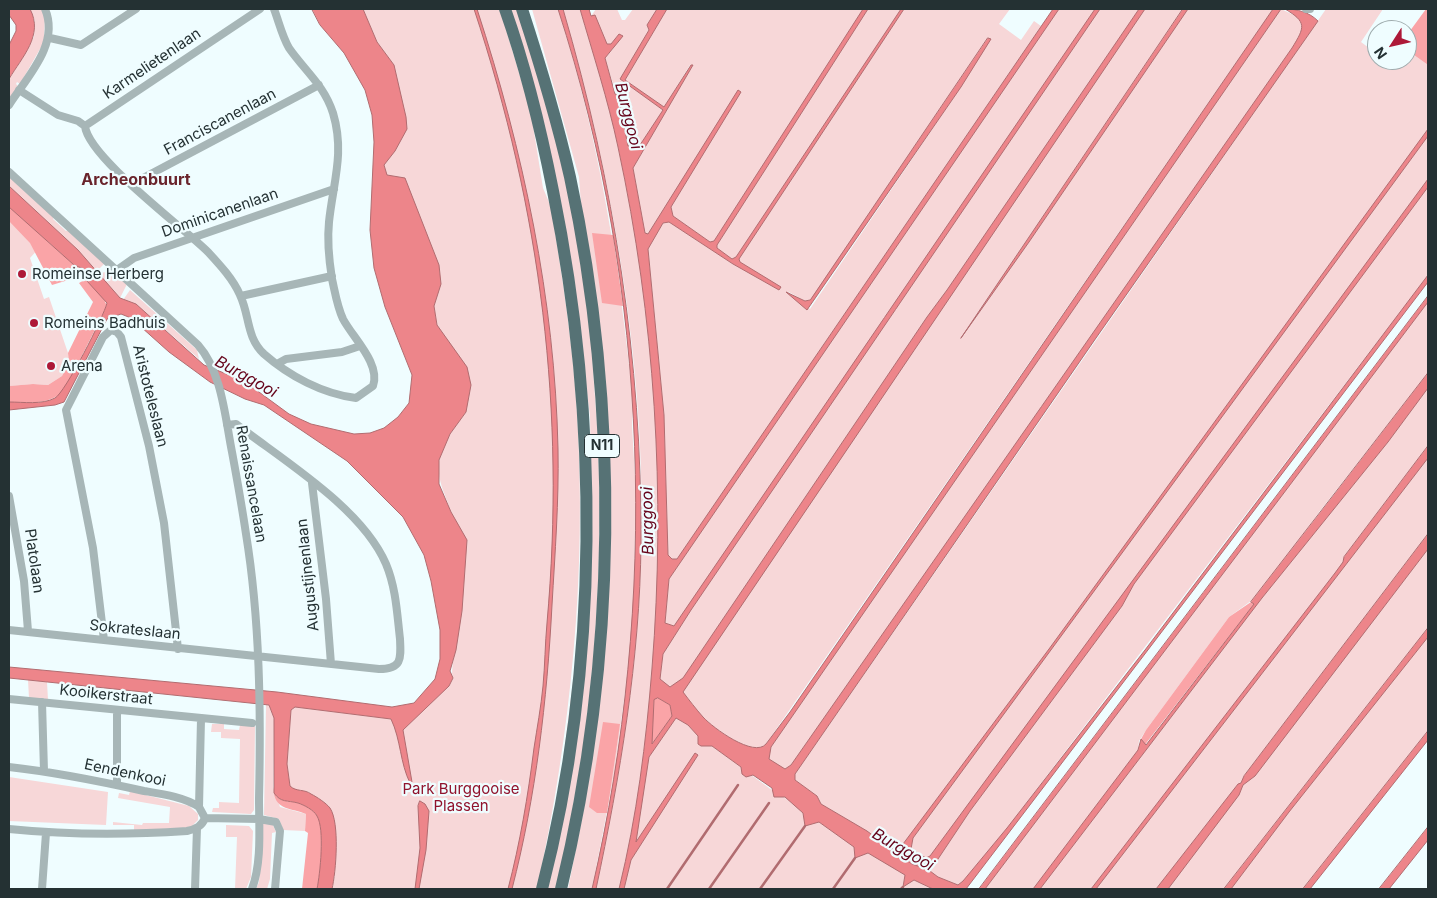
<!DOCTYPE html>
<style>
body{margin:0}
#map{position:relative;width:1437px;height:898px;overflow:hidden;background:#effdff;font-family:Inter,sans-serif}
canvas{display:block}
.frame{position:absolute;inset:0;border:10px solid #243133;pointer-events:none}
.north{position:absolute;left:1367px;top:20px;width:50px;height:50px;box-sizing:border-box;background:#effdff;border:1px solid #9eabad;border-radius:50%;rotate:235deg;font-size:14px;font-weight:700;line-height:20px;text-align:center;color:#243133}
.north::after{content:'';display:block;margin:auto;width:18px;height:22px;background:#ad1938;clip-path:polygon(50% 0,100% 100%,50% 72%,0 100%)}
</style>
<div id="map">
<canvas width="1437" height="898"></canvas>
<div class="frame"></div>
<div class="north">N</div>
</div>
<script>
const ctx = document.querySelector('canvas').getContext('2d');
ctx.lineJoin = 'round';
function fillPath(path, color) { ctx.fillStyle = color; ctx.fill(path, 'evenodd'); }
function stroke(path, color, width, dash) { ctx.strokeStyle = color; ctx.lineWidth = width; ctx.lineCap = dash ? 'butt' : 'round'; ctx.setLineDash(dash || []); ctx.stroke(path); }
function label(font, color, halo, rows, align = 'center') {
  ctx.font = font + ' Inter,sans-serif'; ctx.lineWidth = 4.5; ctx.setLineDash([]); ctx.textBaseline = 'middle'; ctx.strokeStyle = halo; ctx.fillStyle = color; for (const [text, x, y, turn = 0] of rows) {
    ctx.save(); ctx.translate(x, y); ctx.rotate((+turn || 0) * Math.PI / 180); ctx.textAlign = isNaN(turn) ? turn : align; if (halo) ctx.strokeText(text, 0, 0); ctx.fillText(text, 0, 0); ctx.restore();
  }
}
const green = new Path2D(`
 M30,9H41L45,14L44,42L20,84L17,82L16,84L18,86L9,102V79L34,37L35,21Z
 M363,9H500L531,113L543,188L551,207C562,275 573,344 577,413C587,573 571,733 537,889H332L335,875L309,792L294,790L290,787L287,764L291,710L295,707L391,719L449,686L453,678C449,672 461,621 462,608C464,575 459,545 451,513C446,494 437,483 439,462C441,444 456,426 466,412L447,341L437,325L434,306L386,176L384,165L394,65L377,42Z
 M510,9H517C534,64 552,120 565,177C603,351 609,550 586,726C579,781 567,835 557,889H547L592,529L590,416L578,321Z
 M532,9H558C599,136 619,267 633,400L632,426L636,494L633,611L630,655L614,775L592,889H568L584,808L609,590L579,177Z
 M563,9H580C593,54 608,100 618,147C655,318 666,494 652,668C646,743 637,816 619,889H596C612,812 627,733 635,655C657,438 624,217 563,9Z
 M596,9H617L622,20H625L633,9H657L647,25L649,30L620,79L663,110L638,148L627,146L618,100L605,58L613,49L619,34L611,44H606L595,16H591Z
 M667,9H863L714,241L710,242L673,216L671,207L740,92L738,91L648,234H645L633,168L693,65H690L664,107L625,80Z
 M868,9H901L736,257L732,259L717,248V245Z
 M904,9H1010L999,24L1021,40L1034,21L1041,26L677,559H672L668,555L664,415L648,248L663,223L669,222L733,264L779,290L780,287L740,262L739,259ZM988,38H989L961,87L810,309L787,291L805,301L810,300Z
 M1059,9H1095L687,608L674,626L665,623L669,579Z
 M1100,9H1139L947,290L927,317L683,678L675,686H666L660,679L663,654L691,610Z
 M1145,9H1183L973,321L1029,242L1188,9H1273L766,744C754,758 713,728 703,717C696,709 690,700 682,693L688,682Z
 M1281,9L1300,18C1304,31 1299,37 1292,48L791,765L785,769L779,767L768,759L771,747Z
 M1326,9H1383L1361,42L1377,54V60L1388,62L1389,60H1407V50L1428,65V129L1049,649L903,844L891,850L867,831L821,804L817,796L795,780V774Z
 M1428,136V179L966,808L930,856L926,858L911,849L913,838Z
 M9,175L54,217L53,219L66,231L68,230L105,263L97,271L78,250L9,186Z
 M1428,187V275L1007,828L963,881L958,885L938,877L930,871L970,811L1122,606L1134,584Z
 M9,198L50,236L30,258L44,299L49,297L68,353L69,363L62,376L48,385L33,384L9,386Z
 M112,270L127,284L120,298L98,274Z
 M130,290L197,350L199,359L136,304L123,300Z
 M1428,302V373L1320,511L1259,595L1229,617L1146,730L1139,741L1138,750L1033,889H985Z
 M1428,388V446L1344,557V562L1335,573L1091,889H1040L1262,598L1388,442Z
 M1428,458V534L1244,776L1241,783L1238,784L1156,889H1096Z
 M1428,549V628L1224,889H1168L1243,785L1255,775Z
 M1428,637V731L1303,889H1231L1289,812Z
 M28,680L47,682L48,700L29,698Z
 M266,705H269L274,718L273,787L280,807L306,814L305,831L283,830L279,819L264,815Z
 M676,718L688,725L698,736V744L712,746L780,796C789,798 801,808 805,817L819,822L855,847L895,867L905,875L903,886L914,880L933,889H624L631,860L697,755L695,754L636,843L634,840L649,757Z
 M212,724H224V729L239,730L240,725H255L254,810L251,814L212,812L213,808H219V802L239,803L240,739L221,738V732H211Z
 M9,777L108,792L106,825L9,821Z
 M130,791L189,806L198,814V820L190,828L134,831V825H113V822L142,825L143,823H169L170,807L118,798L119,793L129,795Z
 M272,823L276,832L272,833L270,879L267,889H256L259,882L263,824Z
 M226,825L249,826L253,831L251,877L246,889H235L237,837H226Z`);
const forest = new Path2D(`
 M1426,9H1428V65L1407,50V35Z
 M9,207L74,265L84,269L86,273L83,271L78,272V277L52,285L30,243L9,221Z
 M592,233L613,235L623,306L602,303Z
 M88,278L87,281L102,295L107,306L65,389C51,406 29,402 9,402V386L33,384L48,385L62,376L69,363L68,353L93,302L79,283Z
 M1251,602L1254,604L1144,746L1141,739L1146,730L1229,617Z
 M658,698L670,705L672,716L651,745L654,700Z
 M603,722L620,724L607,813H597L589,807Z
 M274,793C281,803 287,800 298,803C304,805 314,810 317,816C325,829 320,874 317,889H302L308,833L305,831L306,814C292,808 276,810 274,793Z
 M904,850L911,855L928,863L923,868L912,864L900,856Z`);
const water = new Path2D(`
 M9,9H30C44,35 22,57 9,79V45L16,31V25L9,15Z
 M312,9H363L377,42L394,65L406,117L407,129L395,151L384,165L387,175L405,178L439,265L441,284L434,306L437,325L467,367L471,385L466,412L450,434L439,460V484L451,512L467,540L462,611L456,650L450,671L453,678L449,686L403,730L412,782L410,783C400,763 401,740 391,719L295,707L291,710L287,764L290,786C296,792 305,789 311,794C317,797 326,803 330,808C340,823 336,872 332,889H317C320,874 325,829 317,816C314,810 304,805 298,803C287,800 281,803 274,793V718L269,705L9,678V667L277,692L392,707L414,703L435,679L440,659V630L431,581L424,555L403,517L347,461L264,405L245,399L210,382L169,352L131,318L121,314L107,319L64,402L55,405L9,410V402C23,402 42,405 55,398C65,393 104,316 107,303L87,281L84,269L74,265L9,207V186L78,250L120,298L136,304L204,365L244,381L289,414L311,424L354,434L370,433L384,428L398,417L409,403L412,375L385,307L374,268L370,230L374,142L372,115L365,90L344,53L320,25Z
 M474,9H477C523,150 555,300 558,449C559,501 555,553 552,605C547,701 536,796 512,889H508C520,843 528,796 534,748C537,728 541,707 543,686C545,665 545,644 547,623C566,411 541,211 474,9Z
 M558,9H563C614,183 642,361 641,543C640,659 620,776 596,889H592C659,600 650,292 558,9Z
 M580,9H589L591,16L595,15L607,44H611L619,34L623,36L605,58L615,94L624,98V101L619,100L628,146L638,148L663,110L620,79L649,30L647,25L657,9H667L625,80L664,107L691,65H693L633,168L645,233L648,234L738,90L741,92L671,207L673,216L710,242L714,241L863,9H868L717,245V248L732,259L736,257L901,9H904L739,259L740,262L781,287L779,290L733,264L669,222L663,223L648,249L664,415L668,555L672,559H677L1053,9H1059L669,579L665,623L674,626L1095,9H1100L691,610L663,654L660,679L670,687L683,678L927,317L947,290L1139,9H1145L683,692C689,700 696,709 703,717C713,728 754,758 766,744L790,712L1273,9H1281L771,747L769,759L785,769L791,765L1292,48C1305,27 1307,22 1285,9C1297,9 1309,12 1318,21L1096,338L795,774V780L817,796L821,804L867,831L891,849L903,844L1049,649L1428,129V136L913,838L911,849L926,858L930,856L1428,179V187L1134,584L1122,606L970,811L930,871L938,877L958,885L963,881L1007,828L1145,650L1428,275V282L966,889H933L914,880L903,887L905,875L868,853L855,858L854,847L819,822L805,826L803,813L785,797H774L772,788L753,775L746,777L742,774L741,767L712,746H701L698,744V736L688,725L676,718L649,757L636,842L695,753L698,755L631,860L624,889H619C637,816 646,743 652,668C666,494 655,318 618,147C608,100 593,54 580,9ZM658,698L670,705L672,716L652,744L654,700ZM904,850L927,863L923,868L912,864L900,856Z
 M1183,9H1188L1029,242L961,338Z
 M988,38L991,39L961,87L807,310L786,292L805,301L810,300Z
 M1428,296V302L985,889H979Z
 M1428,373V388L1388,442L1262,598L1040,889H1033L1138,750L1141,739L1146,745L1254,604L1251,602Z
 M1428,446V458L1096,889H1091L1335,573L1343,562L1344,557Z
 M1428,534V549L1255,776L1243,785L1239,795L1168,889H1156L1238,784L1241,783L1244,776Z
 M1428,628V637L1289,812L1231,889H1224Z
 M1428,731V740L1310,889H1303Z
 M420,801L425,804L429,811L426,850L419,889H415L420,848L418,806Z
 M1428,827V840L1389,889H1379Z`);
const stream = new Path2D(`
 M667,889L738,785
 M709,889L769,803
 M760,889L805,826
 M833,889L855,858
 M901,889L903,887`);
const minor = new Path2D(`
 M1306,9H1310
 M50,38L81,45L136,9
 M19,90L58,115L78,121L85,126C88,157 183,227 208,252C220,265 233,279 240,295C250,316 246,337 264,354C289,376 323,394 356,398L373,386C381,364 353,338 343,319C337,306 335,292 332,279C329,260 327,241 329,222C333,183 345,153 333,113C324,85 305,71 289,48C282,36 279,22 274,9
 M9,105C27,77 60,44 45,9
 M85,126L260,9
 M9,172L198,345C222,372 225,417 232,452C237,479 242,507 246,534C260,620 261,712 259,799C259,828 262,862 252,889
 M135,186L145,177L319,85
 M117,270L134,258L334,189
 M241,296L332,276
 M277,364L286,359L342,352L360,346
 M312,483L326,599L331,664
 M9,496L24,581L28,631
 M9,630L379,669C402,669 401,659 400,639C397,613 396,588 386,564C362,508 284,461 236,424L227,425
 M104,640L93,548L66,410L103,337L111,330L117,332L121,337L149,446L164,523L178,649
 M9,699L252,723
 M42,702L44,771
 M117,710V785
 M9,767C54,772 99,781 144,791C162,794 184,797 199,807
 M205,818L259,819L276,822L280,831L275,889
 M9,829C68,835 128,835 187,831C196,829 202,826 205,818L199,807L201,719
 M42,889L46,833
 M195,889L197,828`);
const trunk = new Path2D(`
 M505,9C526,68 541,130 553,191C599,417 600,665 542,889
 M522,9C540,64 557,120 570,177C620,409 617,659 561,889`);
const markers = [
 [22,274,5,"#ad1938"],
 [34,323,5,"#ad1938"],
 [51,366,5,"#ad1938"]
];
const shields = [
 [602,446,35]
];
const shieldNames = [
 ["N11",602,446]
];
const streetNames = [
 ["Karmelietenlaan",152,64,-34],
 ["Franciscanenlaan",220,122,-28],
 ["Dominicanenlaan",220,213,-19],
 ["Aristoteleslaan",150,396,76],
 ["Renaissancelaan",251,484,80],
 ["Platolaan",34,561,82],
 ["Augustijnenlaan",308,575,-96],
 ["Sokrateslaan",135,630,6],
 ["Kooikerstraat",106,695,6],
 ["Eendenkooi",125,773,12]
];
const poiNames = [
 ["Romeinse Herberg",32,274],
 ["Romeins Badhuis",44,323],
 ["Arena",61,366]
];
const parkNames = [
 ["Park Burggooise",461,789],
 ["Plassen",461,806]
];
const waterNames = [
 ["Burggooi",628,116,76],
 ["Burggooi",246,377,29],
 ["Burggooi",648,521,-91],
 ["Burggooi",903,850,30]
];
const neighbourhoodNames = [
 ["Archeonbuurt",136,180]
];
fillPath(green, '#f7d7d8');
fillPath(forest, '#faa4a7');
fillPath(water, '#ed858a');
stroke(water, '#b16c70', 1);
stroke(stream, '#b16c70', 2.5);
stroke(minor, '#a7b6b7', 8);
stroke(trunk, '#567275', 12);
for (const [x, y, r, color] of markers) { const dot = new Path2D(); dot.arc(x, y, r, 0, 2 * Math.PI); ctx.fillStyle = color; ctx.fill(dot); stroke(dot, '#effdff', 2); }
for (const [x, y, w] of shields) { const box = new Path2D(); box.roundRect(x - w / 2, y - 11.5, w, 23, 4); ctx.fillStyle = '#effdff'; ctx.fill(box); stroke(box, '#243133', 1); }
label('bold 14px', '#243133', null, shieldNames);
label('15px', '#243133', '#effdff', streetNames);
label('15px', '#243133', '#effdff', poiNames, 'left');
label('15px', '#91132d', '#effdff', parkNames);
label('italic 16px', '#66041b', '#effdff', waterNames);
label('bold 16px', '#69232b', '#effdff', neighbourhoodNames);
</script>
